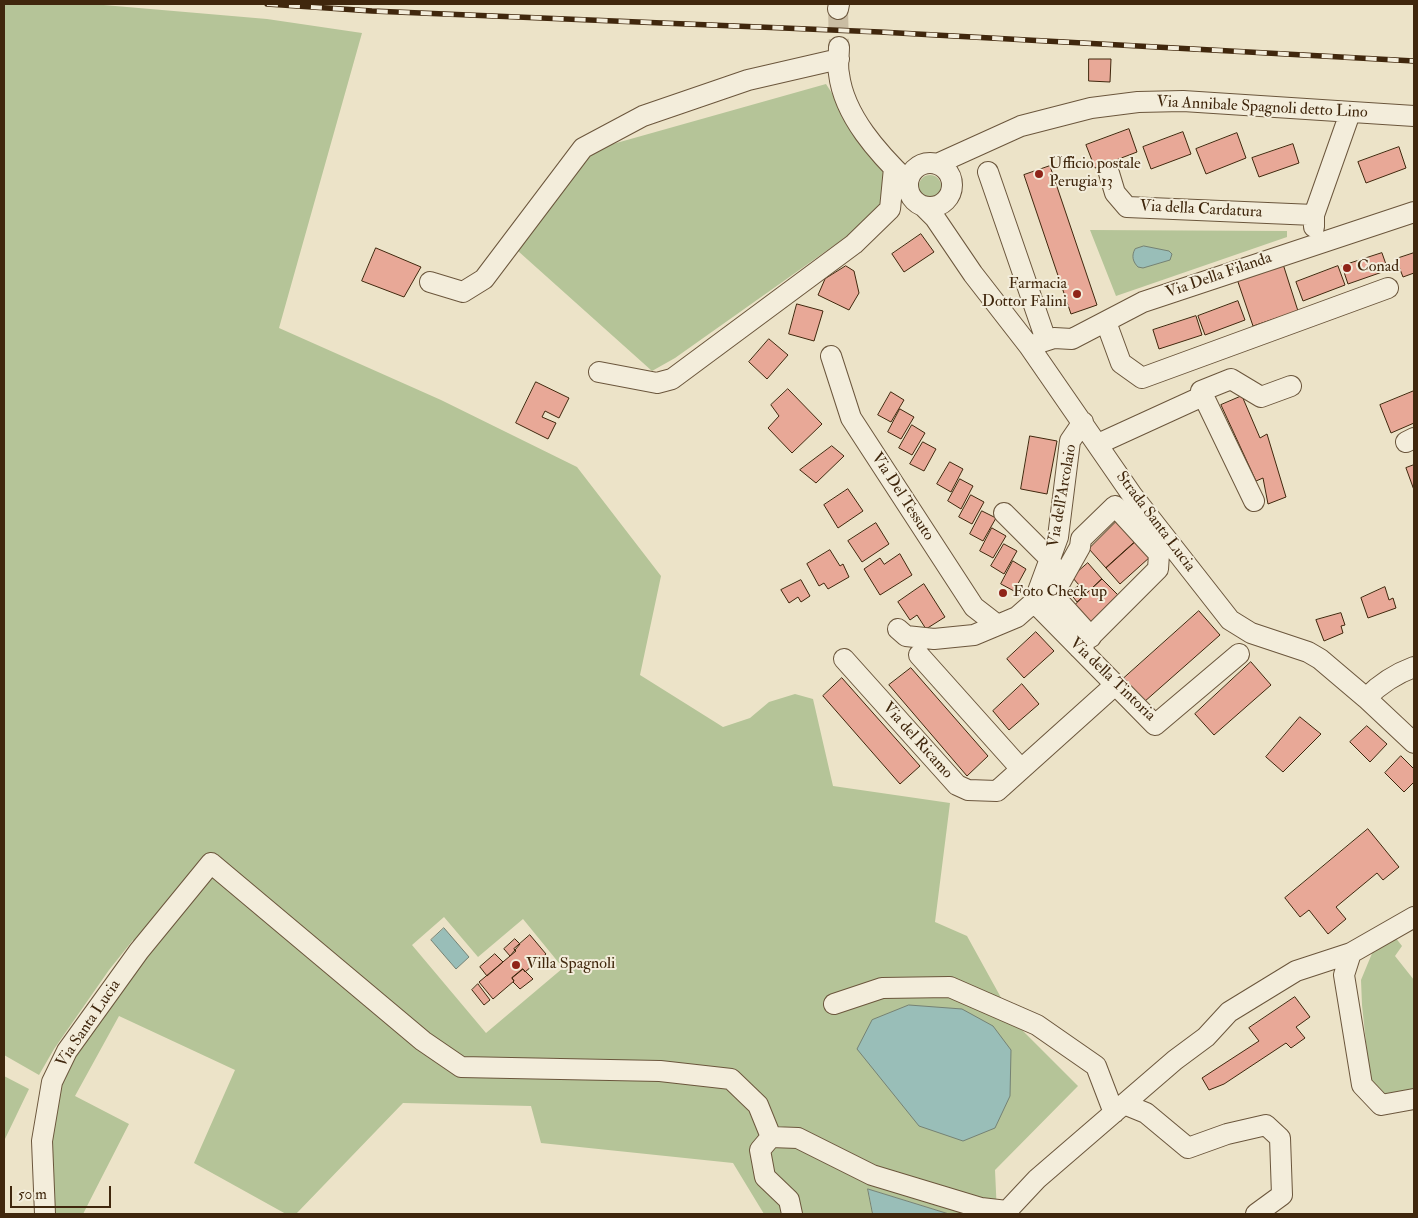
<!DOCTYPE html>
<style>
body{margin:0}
#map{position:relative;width:1418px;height:1218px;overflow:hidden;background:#ece3c8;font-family:"IM FELL Double Pica",serif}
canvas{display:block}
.frame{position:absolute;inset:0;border:5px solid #40270d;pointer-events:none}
.scale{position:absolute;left:10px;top:1186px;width:101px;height:22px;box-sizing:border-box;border:2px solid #40270d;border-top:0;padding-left:6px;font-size:15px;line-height:18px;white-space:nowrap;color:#40270d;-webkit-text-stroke:4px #f3eddb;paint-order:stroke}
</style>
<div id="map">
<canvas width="1418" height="1218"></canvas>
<div class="frame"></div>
<div class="scale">50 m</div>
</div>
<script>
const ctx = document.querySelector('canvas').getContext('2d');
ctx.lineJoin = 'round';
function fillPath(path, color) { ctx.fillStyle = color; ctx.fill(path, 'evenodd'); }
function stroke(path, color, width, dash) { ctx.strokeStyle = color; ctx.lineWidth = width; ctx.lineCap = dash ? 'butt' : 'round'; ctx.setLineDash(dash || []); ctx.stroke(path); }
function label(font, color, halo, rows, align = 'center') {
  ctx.font = font + ' "IM FELL Double Pica",serif'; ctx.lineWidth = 4; ctx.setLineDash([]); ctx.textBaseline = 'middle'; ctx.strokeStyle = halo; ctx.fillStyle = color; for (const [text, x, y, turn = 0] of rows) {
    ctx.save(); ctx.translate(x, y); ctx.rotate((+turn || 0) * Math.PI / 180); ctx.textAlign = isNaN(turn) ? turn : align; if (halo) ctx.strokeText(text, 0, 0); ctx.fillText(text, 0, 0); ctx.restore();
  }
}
const green = new Path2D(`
 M4,4H92L267,19L362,33L279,328L441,400L577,467L661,576L640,675L723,727L750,718L769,702L795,694L813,699L833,786L950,803L935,922L967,936L1015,1023L1078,1086L995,1170L997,1214H949L868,1189L873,1214H764L733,1163L541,1143L531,1106L403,1103L296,1214H286L194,1163L235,1070L119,1016L75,1096L129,1124L83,1214H45L42,1141L58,1084L138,953L133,940L109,970L54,1049L39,1075L4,1055ZM444,917L478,957L523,919L563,968L486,1033L412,945Z
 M826,84L886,177L884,210L675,358L652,371L518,251L595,149Z
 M919 186a11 11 0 1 1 22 0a11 11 0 1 1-22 0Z
 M1090,230L1287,231V237L1116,296Z
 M1395,937L1402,946L1395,956L1414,980V1089L1377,1095L1370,1080L1362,1005L1361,980L1373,951Z
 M4,1076L29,1089L4,1141Z`);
const water = new Path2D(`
 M1144,246L1169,251L1172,254L1170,260L1143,268L1138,267C1133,262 1131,256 1135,249Z
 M444,928L469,957L456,969L431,940Z
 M909,1005L962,1009L993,1026L1011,1050L1010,1096L995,1128L963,1141L919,1126L857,1049L872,1020Z
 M868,1189L949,1214H873Z`);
const building = new Path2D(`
 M1089,59H1111L1110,82L1089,81Z
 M1129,129L1137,152L1095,168L1086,145Z
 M1183,132L1191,154L1151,169L1143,147Z
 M1237,133L1246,158L1206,174L1196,149Z
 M1293,144L1299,163L1259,177L1252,158Z
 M1399,147L1406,168L1366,183L1358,162Z
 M1050,166L1097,305L1071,314L1024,175Z
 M921,234L934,252L904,272L892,254Z
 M376,248L421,267L404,297L362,281Z
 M1382,253L1388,270L1348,284L1342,266Z
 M1414,253V273L1403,277L1396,259Z
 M1283,264L1298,311L1253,326L1237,279Z
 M846,266L854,271L859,293L849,310L818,295L825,279Z
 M1338,266L1345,285L1303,301L1296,282Z
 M1238,301L1245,320L1205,335L1198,316Z
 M797,304L823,311L814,341L789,334Z
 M1196,316L1202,335L1159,349L1153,330Z
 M769,339L788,355L767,379L749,362Z
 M536,382L569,398L559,418L545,411L542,417L556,423L548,439L516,423Z
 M788,389L822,424L792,453L768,428L779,416L771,405Z
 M1414,391V423L1391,433L1380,405Z
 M891,392L904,400L891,422L878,415Z
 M1242,396L1260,438L1267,434L1286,497L1268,504L1263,478L1256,481L1221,405Z
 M900,409L914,417L901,439L888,432Z
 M912,425L925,433L912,455L899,448Z
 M1030,436L1057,441L1047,494L1021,489Z
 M923,442L936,449L924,471L910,464Z
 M832,446L844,456L816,483L800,470Z
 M950,462L963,469L951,492L937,484Z
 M1414,465V490L1406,468Z
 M960,479L973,486L961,509L948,501Z
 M848,489L863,511L838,528L824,505Z
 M971,495L984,502L972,524L959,517Z
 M982,511L996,518L983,541L970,534Z
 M1118,520L1136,541L1106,568L1089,549Z
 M876,523L889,544L862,562L848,541Z
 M992,528L1006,536L993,558L980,551Z
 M1136,541L1150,557L1120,584L1106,568Z
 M1004,544L1017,551L1004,574L991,566Z
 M830,550L840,566L843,564L849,577L828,589L824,583L819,586L807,564Z
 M900,554L912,575L880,595L864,569L880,558L884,564Z
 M1013,561L1026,569L1014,591L1001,584Z
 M1088,563L1102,579L1077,602L1070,593L1079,585L1072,577Z
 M1102,579L1121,598L1089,626L1072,608Z
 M801,580L810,596L801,602L798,597L789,603L781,590Z
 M924,584L945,617L926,629L917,615L910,620L898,602Z
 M1385,587L1389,600L1393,598L1396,608L1368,618L1361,598Z
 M1199,611L1220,635L1144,702L1123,679Z
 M1341,613L1345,625L1341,626L1343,633L1324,641L1316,620Z
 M1036,632L1054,651L1024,678L1007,659Z
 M1251,662L1271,685L1214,735L1195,714Z
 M911,668L988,756L967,776L889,685Z
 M842,678L920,766L900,784L823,696Z
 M1022,684L1039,704L1009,730L993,711Z
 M1300,717L1321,734L1283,772L1266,757Z
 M1367,726L1387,744L1370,762L1350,742Z
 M1401,756L1414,769V782L1404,792L1385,773Z
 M1368,829L1399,867L1383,880L1377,873L1336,907L1346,919L1328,934L1309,910L1300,917L1285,898Z
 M530,935L546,954L525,972L523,969L512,978L514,981L493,999L479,982L516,951L514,949Z
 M515,939L520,944L510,956L504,949Z
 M495,954L503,962L487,976L480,967Z
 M523,969L533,979L520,989L513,982L514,981L512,978Z
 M478,984L490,1000L484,1005L472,990Z
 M1295,997L1310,1017L1296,1027L1305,1038L1291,1048L1286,1043L1224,1084L1209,1090L1202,1078L1259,1041L1249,1028Z`);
const minorTunnel = new Path2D(`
 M838,9L839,46`);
const minor = new Path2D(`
 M838,9L839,4
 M839,47C839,56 837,66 839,74C844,116 879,154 908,182
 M908 185a22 22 0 1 1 44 0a22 22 0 1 1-44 0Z
 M937,164L1021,126L1091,108L1138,102L1183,101L1414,116
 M988,172L1046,340
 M1109,173L1115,193L1127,207L1314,215
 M923,206L935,218L973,274L1029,346L1132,495L1230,620L1251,633L1308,652L1320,659L1366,698L1414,743
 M1314,227V215L1350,113
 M430,282L463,292L484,279L583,148L643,116L748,80L839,59
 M1106,322L1121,363L1142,378L1388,288
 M1029,346L1054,338L1072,339L1143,302L1414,212
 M831,356L851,418L974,607L996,624
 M599,372L657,383L672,379L854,244L890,209L894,168
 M1406,442L1414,438
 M1098,444L1203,396
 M1254,501L1201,391L1231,379L1261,397L1291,386
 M1004,513L1051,560
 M1034,602L1155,725L1239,654
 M898,629L906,636L934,639L974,635L1017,617L1034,602L1058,537L1070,441L1083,422
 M1079,648L1158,569L1159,554L1115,506L1081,539L1080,547L1053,595L1091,637
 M919,655L1021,769
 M844,659L957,785L968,790L997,791L1115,685
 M1366,698C1381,683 1395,674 1414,667
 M1414,917L1351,953L1344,975L1362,1085L1381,1105L1414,1099
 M834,1004L882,988L950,987L1037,1025L1096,1066L1114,1113
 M1124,1104L1146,1113L1188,1148L1227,1134L1266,1125L1280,1138L1282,1195L1256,1214
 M45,1214L42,1141L52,1082L67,1051L139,951L211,863L423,1041L461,1067L660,1071L731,1079L758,1105L771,1137
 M792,1214L789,1200L765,1177L760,1150L771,1137L798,1138L872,1175L981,1208L1007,1211L1037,1179L1175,1060L1206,1037L1229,1012L1296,971L1351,953`);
const rail = new Path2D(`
 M267,4L372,11L880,32L1414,61`);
const markers = [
 [1039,174,5,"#8f2418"],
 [1347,268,5,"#8f2418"],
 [1077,294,5,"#8f2418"],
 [1003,593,5,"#8f2418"],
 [516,965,5,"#8f2418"]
];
const streetNames = [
 ["Via Annibale Spagnoli detto Lino",1262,108,3],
 ["Via della Cardatura",1201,210,3],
 ["Via Della Filanda",1219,276,-19],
 ["Via dell'Arcolaio",1063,496,-80],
 ["Via Del Tessuto",902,497,57],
 ["Strada Santa Lucia",1155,522,53],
 ["Via della Tintoria",1112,680,44],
 ["Via del Ricamo",917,741,48],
 ["Via Santa Lucia",89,1024,-56]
];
const poiNames = [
 ["Ufficio postale",1049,165],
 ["Perugia 13",1049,183],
 ["Conad",1357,268],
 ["Farmacia",1067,285,"right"],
 ["Dottor Falini",1067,303,"right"],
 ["Foto Check up",1013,593],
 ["Villa Spagnoli",526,965]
];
fillPath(green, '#b5c498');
fillPath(water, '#99beb8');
stroke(water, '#758274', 1);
fillPath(building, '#e8a897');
stroke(building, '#40270d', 1);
stroke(minorTunnel, '#cabda3', 20, [20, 10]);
stroke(minor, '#6b563c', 22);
stroke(minor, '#f3eddb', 20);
stroke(rail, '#40270d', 5.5);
stroke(rail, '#f3eddb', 4, [11]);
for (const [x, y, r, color] of markers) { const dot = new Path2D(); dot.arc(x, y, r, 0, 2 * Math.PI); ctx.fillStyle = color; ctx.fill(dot); stroke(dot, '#f3eddb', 2); }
label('16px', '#40270d', '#f3eddb', streetNames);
label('16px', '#40270d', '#f3eddb', poiNames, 'left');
</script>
